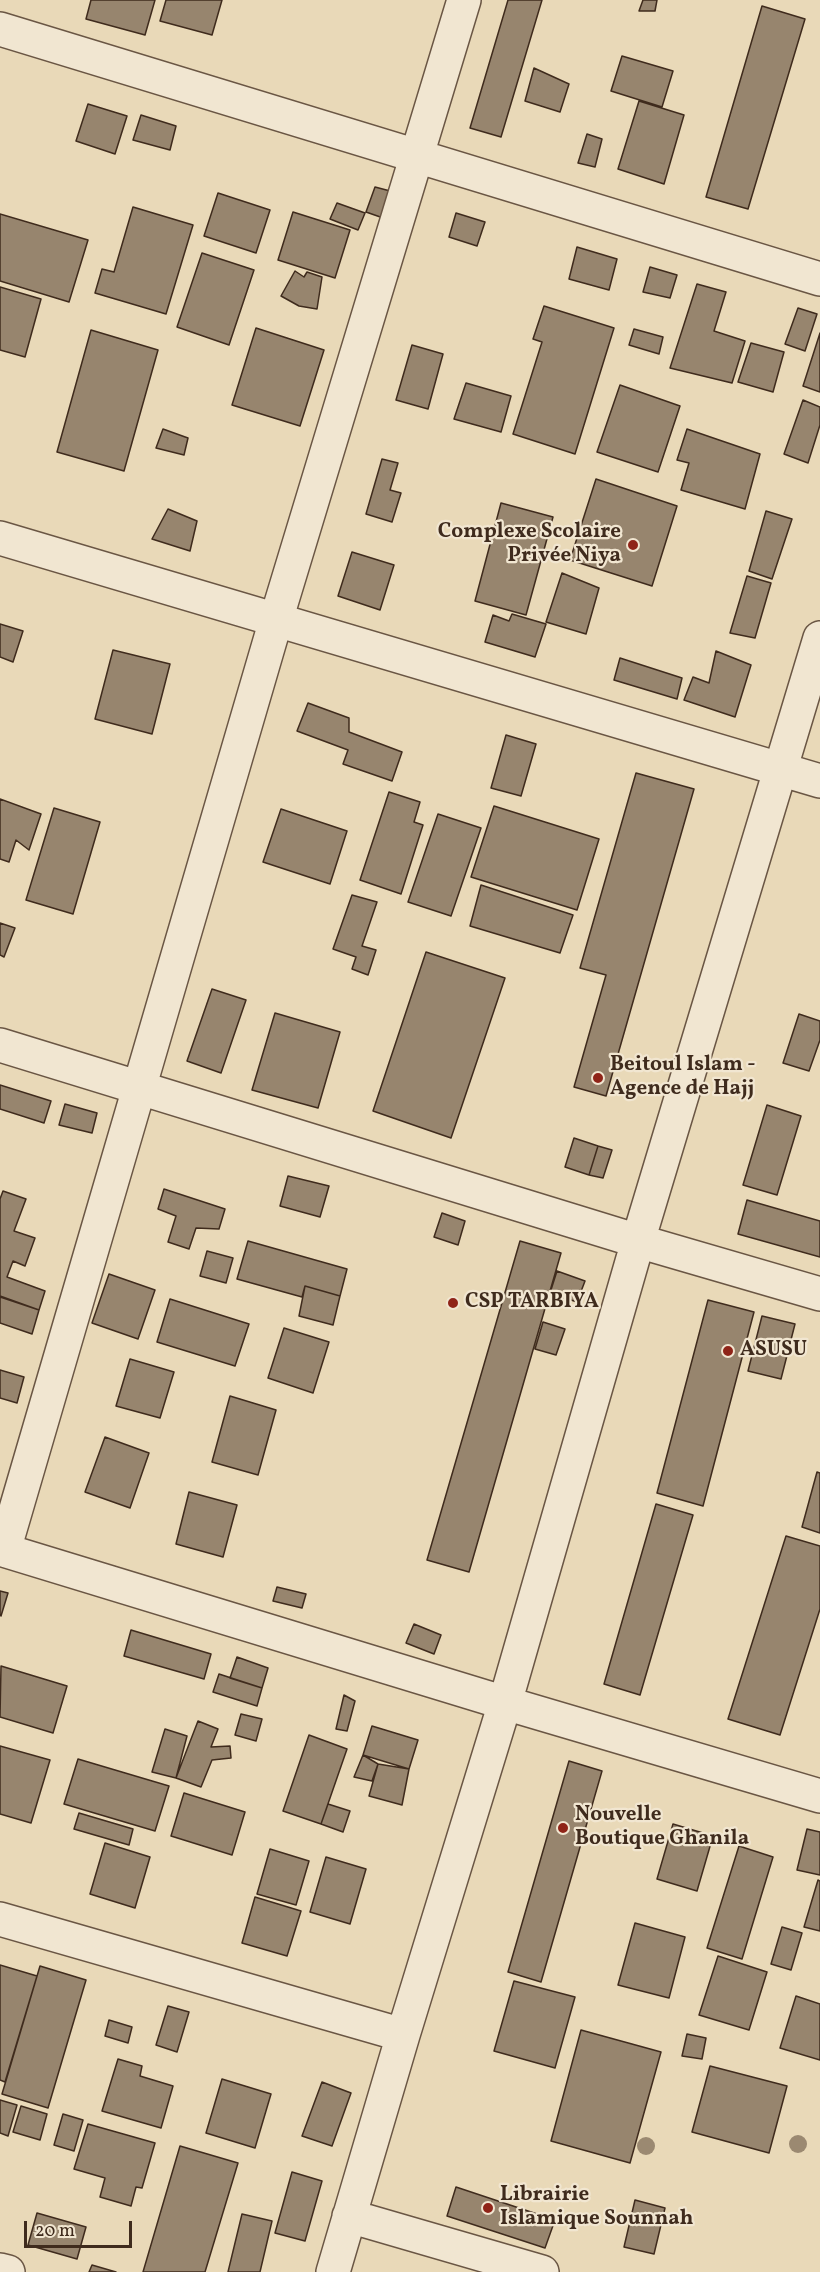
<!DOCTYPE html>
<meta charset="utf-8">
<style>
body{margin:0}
#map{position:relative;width:820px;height:2272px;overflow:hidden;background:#e9d9b8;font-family:Vollkorn,serif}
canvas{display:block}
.scale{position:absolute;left:24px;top:2221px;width:108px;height:27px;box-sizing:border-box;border:3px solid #3f2b1d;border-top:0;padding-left:8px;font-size:18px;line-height:21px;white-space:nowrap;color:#3f2b1d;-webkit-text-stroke:4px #f1e6d1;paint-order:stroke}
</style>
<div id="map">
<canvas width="820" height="2272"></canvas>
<div class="scale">20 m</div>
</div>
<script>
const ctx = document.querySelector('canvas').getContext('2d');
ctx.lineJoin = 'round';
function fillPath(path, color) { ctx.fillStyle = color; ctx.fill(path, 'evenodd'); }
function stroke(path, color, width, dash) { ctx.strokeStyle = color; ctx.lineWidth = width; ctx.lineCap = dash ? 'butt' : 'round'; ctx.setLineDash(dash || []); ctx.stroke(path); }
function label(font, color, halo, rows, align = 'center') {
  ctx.font = font + ' Vollkorn,serif'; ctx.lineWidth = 4.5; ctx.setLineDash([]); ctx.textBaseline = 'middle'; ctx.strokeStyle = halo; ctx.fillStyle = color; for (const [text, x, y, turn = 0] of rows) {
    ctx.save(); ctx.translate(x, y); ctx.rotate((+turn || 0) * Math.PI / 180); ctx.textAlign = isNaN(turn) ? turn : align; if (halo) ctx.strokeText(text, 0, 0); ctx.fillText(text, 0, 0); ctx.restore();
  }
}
const building = new Path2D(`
 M91,0H155L145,35L86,19Z
 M166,0H222L212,35L160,21Z
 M508,0H542L501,137L470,128Z
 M643,0H657L655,11H639Z
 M762,6L805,19L748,209L706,197Z
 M622,56L673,71L662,107L611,91Z
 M534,68L569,84L560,112L525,101Z
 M639,101L684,115L664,184L618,169Z
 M88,104L127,116L115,154L76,141Z
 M141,115L176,126L170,150L133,140Z
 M587,134L602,139L595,167L578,163Z
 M375,187L394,192L386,219L366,212Z
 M218,193L270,210L256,253L204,236Z
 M337,203L365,213L358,230L330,219Z
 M133,207L193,225L166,314L95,293L102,269L114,272Z
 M293,212L350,230L335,278L278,260Z
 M456,213L485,222L477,246L449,237Z
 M0,214L88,240L69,302L0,281Z
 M577,247L617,259L609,290L569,279Z
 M202,253L254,270L229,345L177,327Z
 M650,267L677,275L670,298L643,292Z
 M295,271L304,277L307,272L322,277L317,309L299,306L281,296Z
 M697,284L726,292L714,331L745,341L732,383L670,368Z
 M0,287L41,299L25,357L0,350Z
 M544,306L614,328L575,454L513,434L542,342L533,339Z
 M798,308L817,314L805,351L785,344Z
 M256,328L324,350L300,426L232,405Z
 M634,329L663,337L659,354L629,345Z
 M91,330L158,350L124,471L57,452Z
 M820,333V392L803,386Z
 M751,343L784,352L773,392L738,382Z
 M412,345L443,354L428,409L396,400Z
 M466,383L511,396L501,432L454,419Z
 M620,385L680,406L658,472L597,452Z
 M803,400L820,407V425L808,463L784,454Z
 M163,429L188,438L184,455L156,448Z
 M687,429L760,454L745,509L681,490L689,463L677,460Z
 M382,459L398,463L390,490L401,493L392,522L366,514Z
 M596,479L677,506L652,586L570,560Z
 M501,503L553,517L526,615L475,601Z
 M168,509L197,521L190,551L152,539Z
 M766,511L792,519L772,579L749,571Z
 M352,552L394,565L380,610L338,596Z
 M562,573L599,588L586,634L546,622Z
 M747,576L771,583L755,638L730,633Z
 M512,614L546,624L535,657L485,642L493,615L509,621Z
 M0,624L23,631L13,662L0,657Z
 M113,650L170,664L152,734L95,719Z
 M716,651L751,665L735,717L684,700L693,677L709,683Z
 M620,658L682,678L677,699L614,680Z
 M308,703L349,718V732L402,752L392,781L343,764L348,750L297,731Z
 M506,735L536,744L521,796L491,788Z
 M636,773L694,789L606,1096L574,1087L606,975L580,968Z
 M389,792L420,802L414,822L423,825L401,894L360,880Z
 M0,799L41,814L29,850L16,840L9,862L0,859Z
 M494,806L599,839L577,910L471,877Z
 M54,808L100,822L73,914L26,900Z
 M281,809L347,831L330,884L263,862Z
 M438,814L481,828L451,916L408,902Z
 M481,885L573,915L560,953L470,926Z
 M352,895L377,902L362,946L376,950L368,975L352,969L356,957L333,949Z
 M0,923L15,928L4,957L0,955Z
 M426,952L505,978L451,1138L373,1111Z
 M212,989L246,1000L221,1073L187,1061Z
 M275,1013L340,1032L318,1108L252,1090Z
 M799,1014L820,1021V1040L809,1071L783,1063Z
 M0,1085L51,1101L44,1123L0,1109Z
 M65,1104L97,1113L92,1133L59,1125Z
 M767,1105L801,1116L777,1195L743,1185Z
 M574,1138L598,1146L589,1175L565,1167Z
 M598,1146L612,1150L603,1178L589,1175Z
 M288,1176L329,1186L320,1217L280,1206Z
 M164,1189L225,1209L219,1229L196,1228L189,1249L168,1242L176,1216L158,1209Z
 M3,1191L26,1199L14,1231L35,1238L25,1266L13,1261L7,1277L45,1291L39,1310L0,1296V1199Z
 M747,1200L820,1221V1257L738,1234Z
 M442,1213L465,1221L458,1245L434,1237Z
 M248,1241L347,1269L340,1296L305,1286L302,1297L237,1279Z
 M520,1241L561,1253L469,1572L427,1560Z
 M207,1251L233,1258L226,1283L200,1276Z
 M557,1271L585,1281L577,1302L550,1293Z
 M109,1274L155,1290L138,1339L92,1323Z
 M305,1286L340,1296L333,1325L299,1316Z
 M0,1297L39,1310L32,1334L0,1323Z
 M170,1299L249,1324L235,1366L157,1342Z
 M708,1300L754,1312L703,1506L657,1493Z
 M762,1316L795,1324L781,1379L748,1371Z
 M543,1322L565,1329L556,1355L535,1349Z
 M284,1328L329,1342L313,1393L268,1378Z
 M130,1359L174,1372L160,1418L116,1406Z
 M0,1370L24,1377L17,1403L0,1398Z
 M230,1396L276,1410L258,1475L212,1462Z
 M105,1437L149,1453L130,1508L85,1492Z
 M817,1472L820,1473V1533L802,1527Z
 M189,1492L237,1505L223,1557L176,1544Z
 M656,1504L693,1515L640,1695L604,1684Z
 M786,1536L820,1546V1609L780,1735L728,1719Z
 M277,1587L306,1594L302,1608L273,1601Z
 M0,1591L8,1593L1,1616L0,1615Z
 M414,1624L441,1635L434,1654L406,1643Z
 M131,1630L211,1654L204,1679L124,1656Z
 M237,1657L268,1668L262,1688L230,1678Z
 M1,1666L67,1686L53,1733L0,1717Z
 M219,1674L262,1688L257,1706L213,1692Z
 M344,1695L355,1701L347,1731L336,1729Z
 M241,1714L262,1719L256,1741L235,1735Z
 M198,1721L218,1729L211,1747L230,1746L231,1758L212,1760L201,1787L176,1778Z
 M372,1726L418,1740L409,1769L363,1755Z
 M165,1729L187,1736L176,1778L152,1772Z
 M309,1735L347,1749L321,1824L283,1811Z
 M0,1746L50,1760L31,1823L0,1814Z
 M363,1755L378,1764L372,1781L354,1777Z
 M78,1759L169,1786L155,1831L64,1804Z
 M569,1761L602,1771L541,1982L508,1972Z
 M378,1764L409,1769L402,1805L369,1796Z
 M184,1793L245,1812L232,1855L171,1836Z
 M328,1804L350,1811L343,1832L321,1824Z
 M79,1813L133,1829L129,1845L74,1829Z
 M673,1824L713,1836L697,1891L657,1879Z
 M807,1829L820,1832V1875L797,1870Z
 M105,1843L150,1857L135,1908L90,1894Z
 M739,1846L773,1857L742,1959L707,1948Z
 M270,1849L309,1861L296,1905L257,1894Z
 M326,1857L366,1869L350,1924L310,1912Z
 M818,1880L820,1881V1931L804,1927Z
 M255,1897L301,1911L287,1956L242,1943Z
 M635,1923L685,1937L669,1998L618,1985Z
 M782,1927L802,1933L791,1970L771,1964Z
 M718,1956L767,1972L749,2030L699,2015Z
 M0,1965L37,1976L5,2082L0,2080Z
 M40,1966L86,1980L48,2108L2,2094Z
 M514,1981L575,1997L555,2068L494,2051Z
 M796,1996L820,2004V2060L780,2048Z
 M168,2006L189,2012L177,2052L156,2045Z
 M109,2020L132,2027L128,2043L105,2036Z
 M581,2030L661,2052L630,2163L551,2141Z
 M687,2034L706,2038L702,2059L682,2056Z
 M118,2059L142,2066L140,2076L173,2086L161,2128L102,2111Z
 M710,2066L787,2086L769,2153L692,2132Z
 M222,2079L271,2094L255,2148L206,2133Z
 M322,2082L351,2093L332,2146L302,2136Z
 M0,2100L17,2105L8,2136L0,2133Z
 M21,2106L47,2114L40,2140L13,2132Z
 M63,2114L83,2120L74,2151L54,2145Z
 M88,2124L155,2143L142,2188L136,2187L131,2206L100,2197L105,2178L74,2169Z
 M180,2146L238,2163L205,2272H143Z
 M292,2172L322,2181L305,2241L275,2233Z
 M456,2187L555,2220L545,2248L447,2216Z
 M635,2200L665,2208L654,2254L624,2247Z
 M37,2213L86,2227L77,2259L28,2245Z
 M242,2214L272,2221L260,2272H228Z
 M92,2265L116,2272H89Z`);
const minor = new Path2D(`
 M0,29L820,279
 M0,538L820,781
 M0,1045L638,1241L820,1294
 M0,1549L505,1703L820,1796
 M4,1550L276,620L464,0
 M0,1919L403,2035
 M349,2216L542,2272
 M0,2270L8,2272
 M333,2272L403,2035L505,1703L638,1241L820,638`);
const trees = [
 [798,2144],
 [646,2146]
];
const markers = [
 [633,545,6,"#8f2418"],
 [598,1078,6,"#8f2418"],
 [453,1303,6,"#8f2418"],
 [728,1351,6,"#8f2418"],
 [563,1828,6,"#8f2418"],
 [488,2208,6,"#8f2418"]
];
const poiNames = [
 ["Complexe Scolaire",621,533,"right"],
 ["Privée Niya",621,557,"right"],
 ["Beitoul Islam -",610,1066],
 ["Agence de Hajj",610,1090],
 ["CSP TARBIYA",465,1303],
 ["ASUSU",740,1351],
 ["Nouvelle",575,1816],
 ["Boutique Ghanila",575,1840],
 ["Librairie",500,2196],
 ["Islamique Sounnah",500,2220]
];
fillPath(building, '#97856e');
stroke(building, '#3f2b1d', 1.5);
stroke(minor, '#6a5644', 36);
stroke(minor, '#f1e6d1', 33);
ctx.fillStyle = '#9b8971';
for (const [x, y] of trees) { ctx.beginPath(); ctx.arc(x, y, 9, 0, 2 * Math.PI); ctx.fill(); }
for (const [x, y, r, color] of markers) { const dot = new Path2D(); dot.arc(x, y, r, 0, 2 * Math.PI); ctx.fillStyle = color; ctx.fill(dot); stroke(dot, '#f1e6d1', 2); }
label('bold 21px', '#3f2b1d', '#f1e6d1', poiNames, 'left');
</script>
